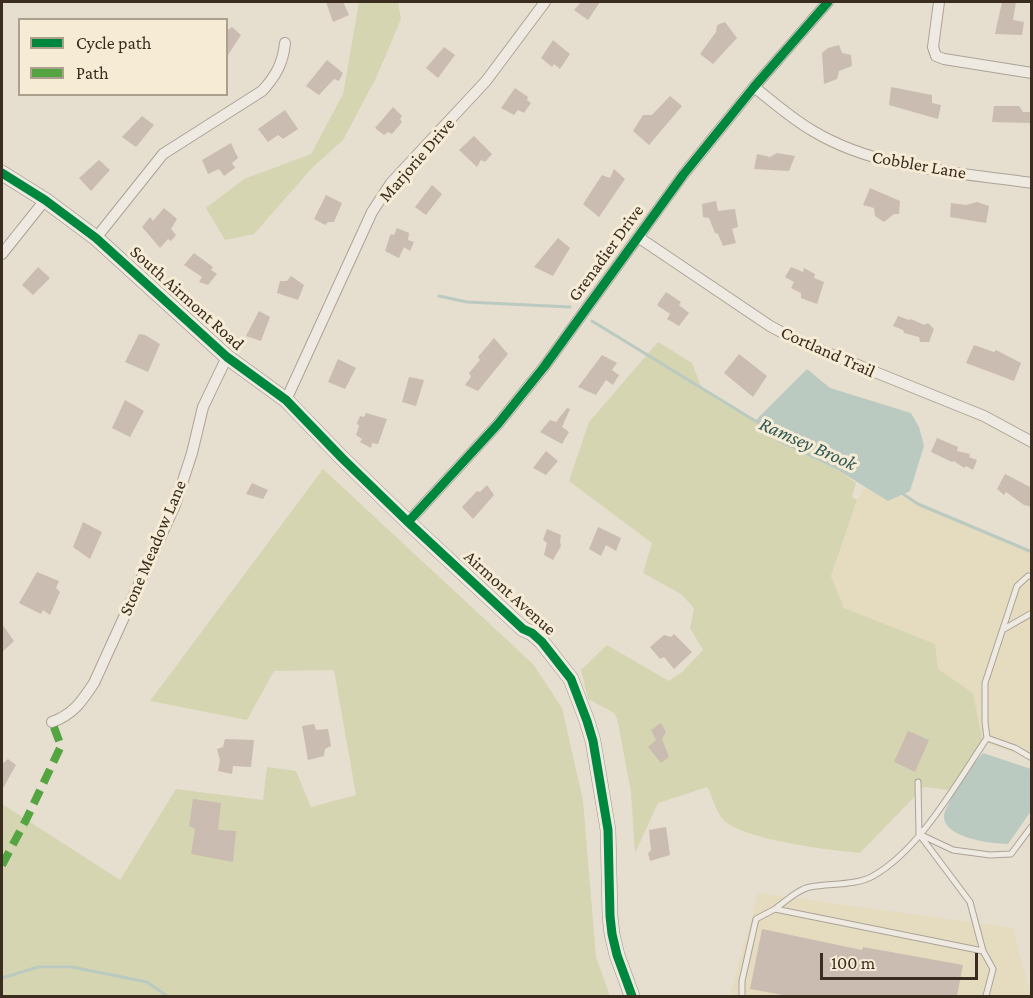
<!DOCTYPE html>
<style>
body{margin:0}
#map{position:relative;width:1033px;height:998px;overflow:hidden;background:#e6decf;font-family:"Crimson Pro",serif}
canvas{display:block}
.frame{position:absolute;inset:0;border:3px solid #3b2c20;pointer-events:none}
.legend{position:absolute;left:18px;top:18px;width:210px;height:78px;box-sizing:border-box;background:#f6ecd6;border:2px solid #ab9f8d;margin:0;padding:8px 10px;list-style:none;font-size:18px;color:#3b2c20}
.legend li{display:flex;align-items:center;gap:12px;height:30px}
.legend b{width:30px;border:2px solid #ab9f8d}
.scale{position:absolute;left:820px;top:953px;width:158px;height:27px;box-sizing:border-box;border:3px solid #3b2c20;border-top:0;padding-left:8px;font-size:18px;line-height:21px;white-space:nowrap;color:#3b2c20;-webkit-text-stroke:4px #f6ecd6;paint-order:stroke}
</style>
<div id="map">
<canvas width="1033" height="998"></canvas>
<div class="frame"></div>
<ul class="legend">
<li><b style="height:8px;background:#00873e"></b>Cycle path</li>
<li><b style="height:8px;background:#54a441"></b>Path</li>
</ul>
<div class="scale">100 m</div>
</div>
<script>
const ctx = document.querySelector('canvas').getContext('2d');
ctx.lineJoin = 'round';
function fillPath(path, color) { ctx.fillStyle = color; ctx.fill(path, 'evenodd'); }
function stroke(path, color, width, dash) { ctx.strokeStyle = color; ctx.lineWidth = width; ctx.lineCap = dash ? 'butt' : 'round'; ctx.setLineDash(dash || []); ctx.stroke(path); }
function label(font, color, halo, rows, align = 'center') {
  ctx.font = font + ' "Crimson Pro",serif'; ctx.lineWidth = 6; ctx.setLineDash([]); ctx.textBaseline = 'middle'; ctx.strokeStyle = halo; ctx.fillStyle = color; for (const [text, x, y, turn = 0] of rows) {
    ctx.save(); ctx.translate(x, y); ctx.rotate((+turn || 0) * Math.PI / 180); ctx.textAlign = isNaN(turn) ? turn : align; if (halo) ctx.strokeText(text, 0, 0); ctx.fillText(text, 0, 0); ctx.restore();
  }
}
const farmland = new Path2D(`
 M866,486L899,496L1031,552V759L983,742L973,693L844,610L831,576L857,500Z
 M758,893L1013,928L1031,996H730Z`);
const green = new Path2D(`
 M359,2H398L401,19L376,78L343,140L312,168L254,234L225,240L206,208L244,179L311,154L343,94Z
 M658,342L692,363L702,389L755,421L778,442L836,469L856,483L852,497L857,500L831,576L844,608L935,644L938,669L973,693L983,742L949,790L924,787L860,853C831,850 737,840 721,817C715,808 712,796 707,787L658,803L635,853L631,792L617,718L614,713L588,699L581,670L607,645L669,681L682,672L703,650L690,628L694,608L681,594L643,573L652,543L569,481L589,422Z
 M323,469L533,664L562,708L583,800L596,957L610,996H2V804L120,880L176,789L263,800L267,767L296,771L311,807L356,795L334,670L274,671L247,720L150,701Z`);
const water = new Path2D(`
 M807,369L830,388L911,413L919,427L924,446L910,491L888,501L836,469L778,442L755,421Z
 M983,753L1031,769V811L1008,844C993,844 943,838 944,816C944,812 947,807 949,803C959,782 967,771 983,753Z`);
const stream = new Path2D(`
 M439,296L467,302L570,307
 M592,321L757,422
 M900,492L918,504L1032,552
 M2,978L38,967H72L147,982L167,996`);
const building = new Path2D(`
 M326,2H343L349,15L333,22Z
 M581,2H600L588,20L574,10Z
 M1002,2H1016L1013,20L1024,22L1022,35L995,34Z
 M725,22L737,38L713,64L700,54L716,32L717,25Z
 M232,27L241,35L226,58V31Z
 M553,40L570,54L560,69L554,64L552,67L541,58Z
 M839,45L842,53L851,55L852,66L839,71L837,79L824,84L822,53L828,48Z
 M444,47L455,55L438,78L426,68Z
 M327,60L343,73L339,81L334,79L319,95L306,86Z
 M891,87L932,95V103L941,105L938,119L889,105Z
 M515,88L528,97L527,100L531,103L524,113L518,110L514,115L501,108Z
 M670,96L682,106L649,145L633,131L643,115H652Z
 M994,106H1019L1023,112H1032V123L992,122Z
 M393,107L402,116L400,119L402,122L392,134L388,132L384,135L375,128Z
 M285,110L298,129L283,139L278,135L268,142L258,129Z
 M142,116L154,125L136,147L122,137Z
 M474,136L492,154L485,162L481,160L477,167L459,150Z
 M231,143L238,158L232,163L235,168L224,176L219,169L208,174L202,160Z
 M777,153L795,156L789,171L754,169L757,154L770,157Z
 M99,160L110,170L91,191L79,178Z
 M614,169L625,179L599,217L583,204L602,175L610,178Z
 M432,185L442,194L426,215L415,207Z
 M870,188L900,201L899,214H894L884,222L875,216L874,208L863,205Z
 M326,195L342,203L334,222H328L325,225L314,219Z
 M716,201L718,211L735,209L738,227L732,229L736,243L723,246L718,234L715,233L709,218L703,217L702,204Z
 M977,202L989,206L986,223L950,217L951,203L966,205Z
 M164,208L177,219L171,229L176,235L171,241L168,239L160,248L142,227L150,217L153,221Z
 M397,228L409,233L408,240L414,242L410,251L404,247L399,258L385,251L390,236L391,234L394,235Z
 M558,238L570,248L553,276L534,267Z
 M194,253L213,267L211,270L217,274L208,285L199,282L202,277L184,265Z
 M38,267L50,278L33,295L22,285Z
 M791,267L803,272L804,268L815,274L814,278L824,282L817,304L801,298V293L791,288L794,282L785,277Z
 M291,276L304,285L298,300L277,293L280,281H287Z
 M666,292L681,302L679,305L689,313L679,326L667,319L670,314L657,305Z
 M259,311L270,317L261,341L246,336Z
 M898,316L909,320L911,319L924,325L928,323L934,329L929,342H920L919,337L904,333L903,330L893,326Z
 M139,334L145,335L160,344L148,372L125,362Z
 M494,338L508,354L478,391L465,385L471,377L469,373L480,360L478,357Z
 M974,345L994,352L996,350L1021,363L1014,381L966,363Z
 M739,354L767,376L753,397L724,373Z
 M602,355L617,363L612,370L619,375L613,385L606,380L596,395L578,387Z
 M338,359L356,368L345,389L328,382Z
 M409,377L424,380L416,406L402,402Z
 M125,400L144,411L130,437L112,428Z
 M567,408L570,409L562,427L569,432L562,444L540,432L550,420L556,422Z
 M366,413L387,419L378,444L372,443L371,448L360,442L362,439L356,435L359,426L357,423L360,416L364,417Z
 M937,438L958,447L957,451L970,454L969,457L977,460L973,470L966,466L964,468L954,461L952,462L931,452Z
 M546,451L558,461L546,475L533,468Z
 M1005,474L1032,488V507L1024,505L1006,492L1004,495L997,489Z
 M252,483L268,490L263,499L246,494Z
 M487,485L494,495L473,519L462,507L477,491L480,492Z
 M83,522L102,532L90,559L73,547Z
 M598,527L621,538L616,551L606,545L601,556L589,549Z
 M547,529L561,535L560,542L561,546L553,560L544,555L547,543L543,540Z
 M37,572L59,581L56,588L60,592L50,615L43,610L41,614L19,603Z
 M2,624L14,641L2,652Z
 M674,634L692,652L674,669L664,657L660,659L650,647L664,635L671,637Z
 M661,723L666,732L662,739L669,757L661,763L648,747L656,740L651,730Z
 M314,724L316,730L328,729L331,746L325,749L324,756L308,760L302,726Z
 M908,731L929,740L915,772L894,762Z
 M225,739L254,740L251,767L233,766L232,774L218,771L220,760L217,749L223,747Z
 M8,759L16,765L2,790V764Z
 M193,799L221,803L218,830L236,831L233,862L191,854L195,829L189,826Z
 M666,827L670,855L650,861L648,853L651,850L649,830Z
 M762,929L862,950L863,947L963,965L957,996H788L750,989Z`);
const lane = new Path2D(`
 M1004,629L1032,613
 M987,738L1015,748L1032,758
 M918,782L919,834L970,902L983,951
 M919,834L953,850L990,855L1011,854L1032,826
 M775,909C785,902 798,889 810,887C830,883 855,886 873,876C920,850 958,781 987,738L985,722V683L1017,586L1028,576H1032
 M742,996V981L756,919L775,909L983,951L993,969L986,996`);
const street = new Path2D(`
 M939,2L933,47L936,56L944,59L1032,73
 M754,87C773,102 792,119 813,131C878,170 958,172 1032,183
 M638,237L770,326L798,341L984,416L1032,442
 M96,238L163,154L262,91C276,76 283,63 285,43
 M2,254L45,200
 M286,400L372,212L391,183L486,81L545,2
 M408,522L498,424L544,367L683,175L754,87L828,2
 M52,722C74,714 82,701 94,683L175,505L192,453L203,407L227,357`);
const secondary = new Path2D(`
 M2,173L45,200L96,238L227,357L286,400L342,458L408,522L523,629L532,633L542,642L571,679L587,721L593,741L608,830L610,916L612,934L617,955L632,996`);
const quiet = new Path2D(`
 M2,865L26,820L61,746L52,722`);
const cycleway = new Path2D(`
 M2,173L45,200L96,238L227,357L286,400L342,458L408,522L523,629L532,633L542,642L571,679L587,721L593,741L608,830L610,916L612,934L617,955L632,996
 M408,522L498,424L544,367L683,175L754,87L828,2`);
const streetNames = [
 ["Marjorie Drive",417,160,-49],
 ["Cobbler Lane",919,165,10],
 ["Grenadier Drive",606,253,-54],
 ["South Airmont Road",187,298,42],
 ["Cortland Trail",828,352,24],
 ["Stone Meadow Lane",153,548,-67],
 ["Airmont Avenue",510,593,42]
];
const waterNames = [
 ["Ramsey Brook",808,444,24]
];
fillPath(farmland, '#e5dcc0');
fillPath(green, '#d6d5b2');
fillPath(water, '#bbcac0');
stroke(stream, '#bbcac0', 3);
fillPath(building, '#cabcb0');
stroke(lane, '#aba398', 7);
stroke(street, '#aba398', 12);
stroke(secondary, '#9b9388', 16);
stroke(lane, '#eee9e1', 5);
stroke(street, '#eee9e1', 10);
stroke(secondary, '#eee9e1', 15);
stroke(quiet, '#54a441', 8, [15, 8]);
stroke(cycleway, '#00873e', 9);
label('18px', '#3b2c20', '#f6ecd6', streetNames);
label('italic 20px', '#2f5a56', '#f6ecd6', waterNames);
</script>
